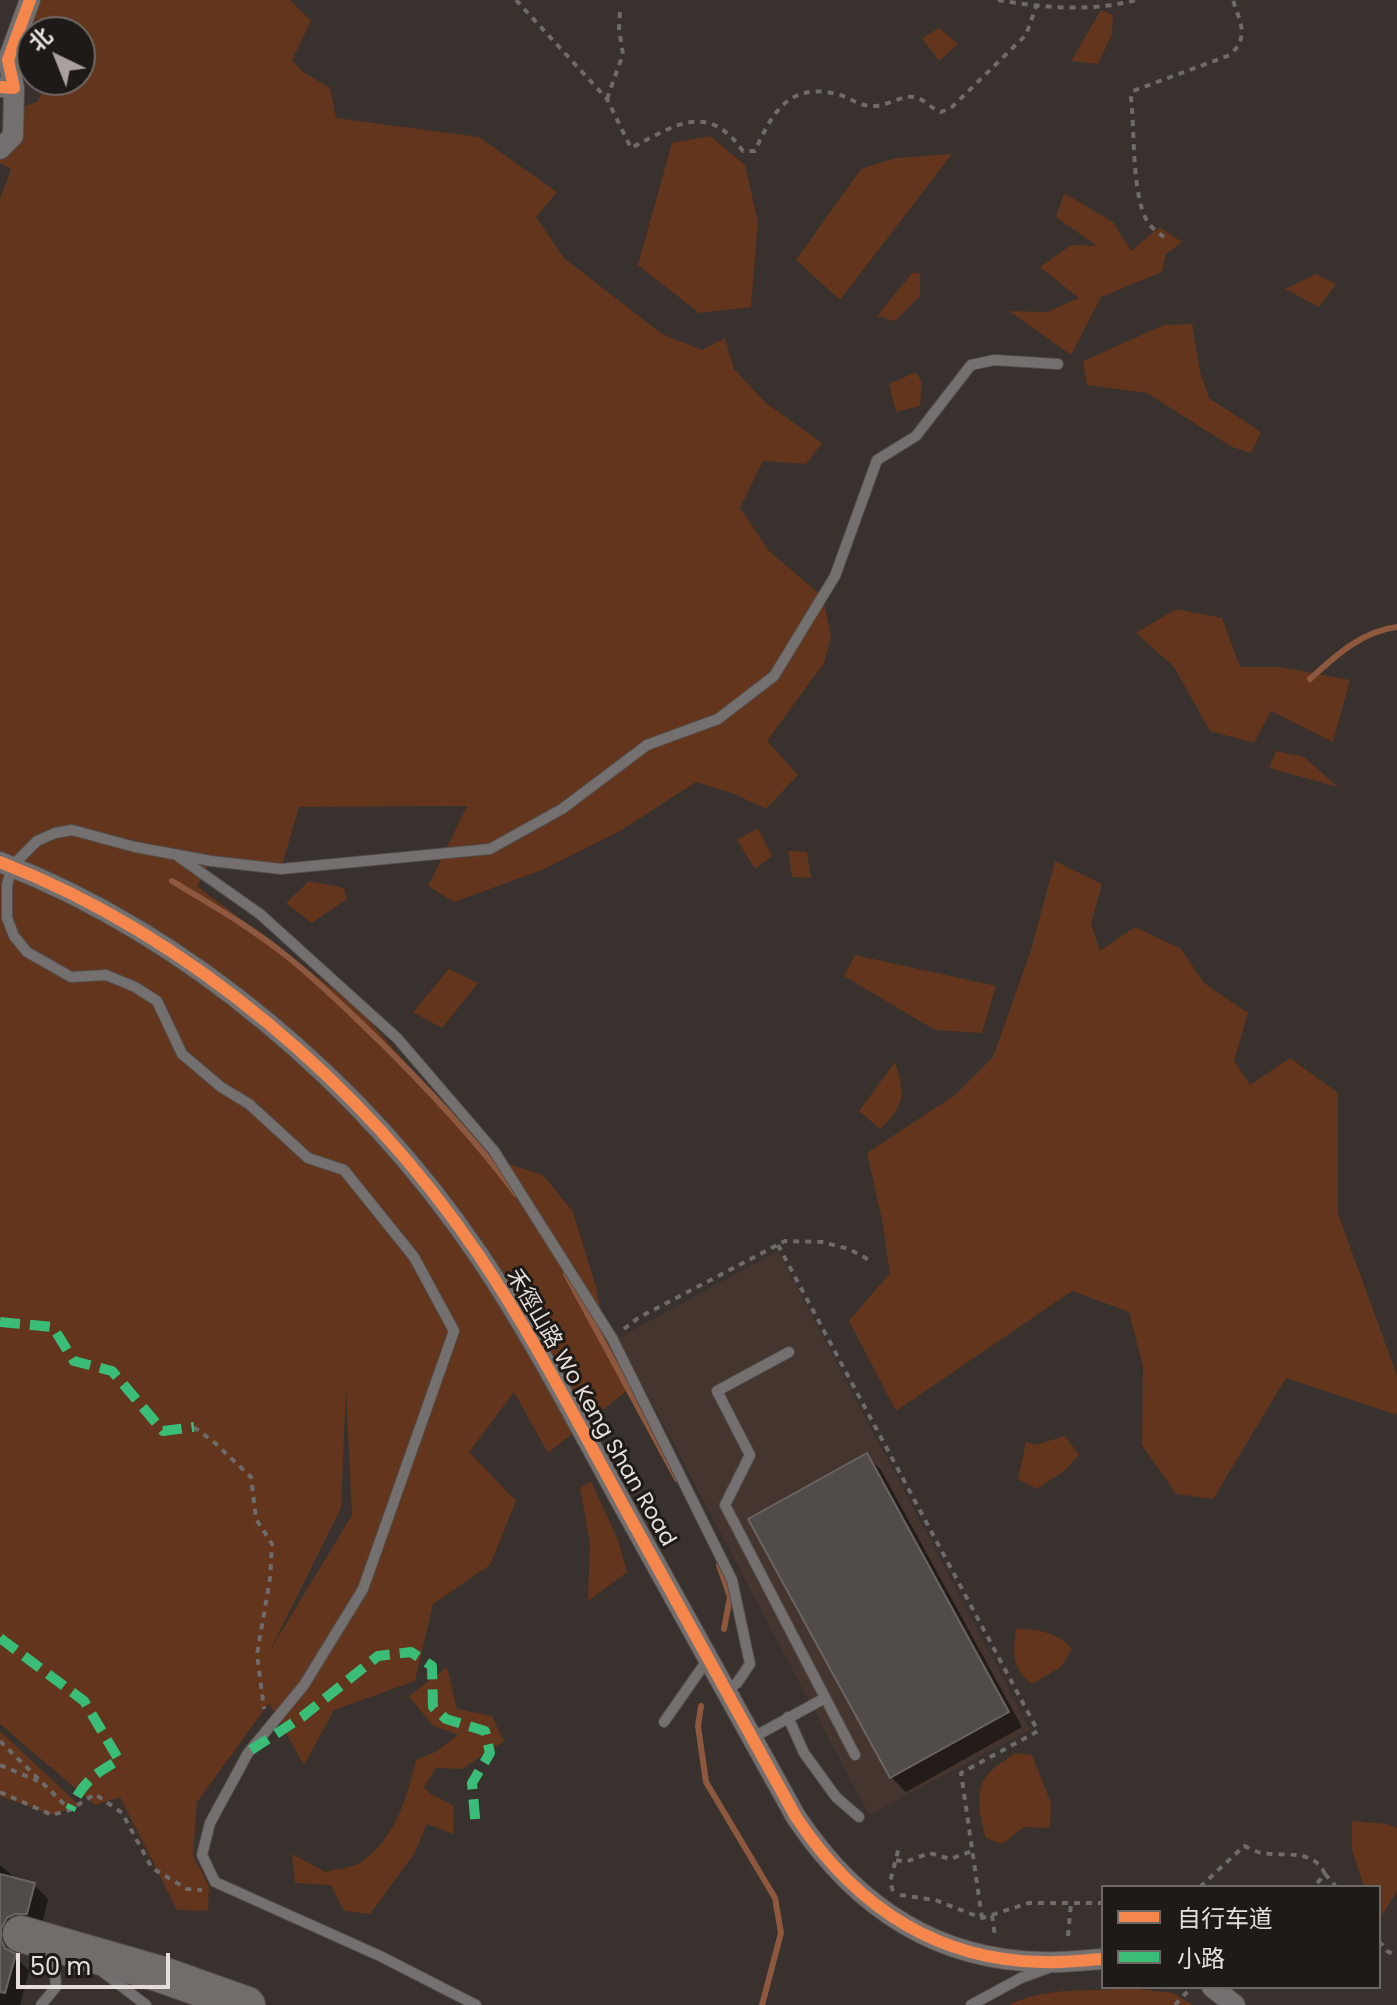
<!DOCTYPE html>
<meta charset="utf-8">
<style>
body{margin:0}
#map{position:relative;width:1397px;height:2005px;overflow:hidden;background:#38312e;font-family:Poppins,"Noto Sans SC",sans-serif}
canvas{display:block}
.legend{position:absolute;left:1101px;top:1885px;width:280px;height:104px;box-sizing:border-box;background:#1e1a17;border:2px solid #6e6865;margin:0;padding:10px 14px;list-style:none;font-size:24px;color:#e5dedb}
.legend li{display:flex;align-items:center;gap:16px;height:40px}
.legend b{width:40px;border:2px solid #6e6865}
.north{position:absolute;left:16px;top:16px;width:80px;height:80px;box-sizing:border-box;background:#1e1a17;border:2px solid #6e6865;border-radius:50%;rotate:317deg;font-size:22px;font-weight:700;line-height:32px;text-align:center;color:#e5dedb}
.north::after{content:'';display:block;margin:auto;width:28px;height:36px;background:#a8a19e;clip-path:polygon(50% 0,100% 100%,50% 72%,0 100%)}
.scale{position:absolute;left:16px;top:1953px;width:154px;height:36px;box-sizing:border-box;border:4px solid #e5dedb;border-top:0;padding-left:10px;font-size:24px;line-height:28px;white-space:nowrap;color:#e5dedb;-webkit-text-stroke:6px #1e1a17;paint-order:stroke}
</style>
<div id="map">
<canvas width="1397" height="2005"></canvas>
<ul class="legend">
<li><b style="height:10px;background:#f5874c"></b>自行车道</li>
<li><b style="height:10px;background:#3abd76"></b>小路</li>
</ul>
<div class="north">北</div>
<div class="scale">50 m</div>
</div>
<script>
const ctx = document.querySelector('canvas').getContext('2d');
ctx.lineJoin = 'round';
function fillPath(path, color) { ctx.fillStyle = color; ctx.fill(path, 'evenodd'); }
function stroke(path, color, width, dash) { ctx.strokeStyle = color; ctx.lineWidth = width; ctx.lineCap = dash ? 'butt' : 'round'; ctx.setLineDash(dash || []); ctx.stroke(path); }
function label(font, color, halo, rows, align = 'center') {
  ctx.font = font + ' Poppins,"Noto Sans SC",sans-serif'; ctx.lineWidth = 6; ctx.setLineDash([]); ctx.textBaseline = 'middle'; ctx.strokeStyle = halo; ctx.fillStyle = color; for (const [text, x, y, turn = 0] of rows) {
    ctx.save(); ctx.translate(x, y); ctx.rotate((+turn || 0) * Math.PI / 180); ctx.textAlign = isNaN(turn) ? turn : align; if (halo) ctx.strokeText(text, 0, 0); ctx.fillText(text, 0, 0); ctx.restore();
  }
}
const built = new Path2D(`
 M778,1251L1030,1730L869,1815L618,1338Z`);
const green = new Path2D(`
 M33,0H290L311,21L292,60L303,72L330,88L336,118L479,137L557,192L536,217L564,258L662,334L702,350L725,338L734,369L766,403L822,443L806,464L763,461L740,508L769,551L823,597L831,637L824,663L767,741L798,775L766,809L732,793L696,782L620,831L542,870L454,902L428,886L467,806L299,807L281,869L110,836L211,861L197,886L357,1007L488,1157L543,1175L573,1212L596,1287L607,1340L633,1386L548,1453L514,1392L469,1452L516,1501L490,1565L433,1604L415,1681L334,1710L304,1765L269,1703L197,1802L193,1855L209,1886L208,1911L177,1910L120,1797L95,1805L0,1724V199L11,169L0,163V149L14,110L37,102L49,80H80V32H32V67L8,60ZM346,1388L352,1515L269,1652L341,1508Z
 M1101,10L1113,15L1112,34L1098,64L1071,61Z
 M939,28L958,44L939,61L922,38Z
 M710,136L745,165L758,222L751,307L699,313L638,265L672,143Z
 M952,154L840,300L796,260L861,169L896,158Z
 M1064,193L1113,222L1131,251L1159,227L1182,242L1166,254L1162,272L1101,297L1071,355L1009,311L1047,312L1079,298L1040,267L1071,245L1097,246L1056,217Z
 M912,273H920V296L895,321L877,316Z
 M1316,274L1336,284L1319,307L1285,289Z
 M1192,324L1200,372L1209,398L1261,432L1251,453L1232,447L1147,393L1087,385L1083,361L1164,325Z
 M916,372L922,382L920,406L896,412L889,384Z
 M1176,609L1222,618L1240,667H1279L1350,680L1333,742L1271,711L1254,743L1210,731L1174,667L1136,633Z
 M1276,751L1304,757L1338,787L1269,768Z
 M758,828L772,856L755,869L737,840Z
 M788,851L807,852L811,878L792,877Z
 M1055,861L1102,884L1091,924L1100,951L1135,927L1181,949L1204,983L1248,1013L1234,1061L1250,1085L1290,1058L1338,1093V1214L1397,1375V1415L1286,1378L1213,1499L1176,1494L1142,1445L1143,1367L1129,1312L1072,1291L896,1411L849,1321L890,1273L882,1220L867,1153L955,1095L993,1057L1031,950Z
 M309,881L344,888L347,899L312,923L286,903Z
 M855,955L996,986L982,1033L935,1030L844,976Z
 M449,969L478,983L442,1028L413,1012Z
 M895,1062C905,1094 906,1104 880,1129L859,1111Z
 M1065,1436L1079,1455L1064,1471L1037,1489L1018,1479L1026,1442L1035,1445Z
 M591,1481L618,1540L627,1572L588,1601L590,1543L580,1488Z
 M1016,1629C1038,1629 1057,1632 1072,1649L1061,1667L1032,1684C1011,1668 1013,1653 1016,1629Z
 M447,1667L457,1709L492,1716L504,1741L462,1769L436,1768L424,1787L431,1794L454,1806L453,1834L427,1824L414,1854L370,1914L344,1911L331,1885L295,1883L292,1854L325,1872C335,1869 352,1868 361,1862C395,1839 407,1798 416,1760L435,1752L458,1735L432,1725L409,1696Z
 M0,1731L79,1805L52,1815L0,1796Z
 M1015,1753L1032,1755L1051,1803L1050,1828L1024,1827L1002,1844L986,1838C980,1820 974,1789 988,1774C995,1766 1007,1759 1015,1753Z
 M1352,1821L1387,1824L1397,1828V1891L1379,1920V1887H1364L1352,1850Z
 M1130,1988L1173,1993L1193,2005H1009C1046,1986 1090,1992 1130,1988Z`);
const shadow = new Path2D(`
 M867,1456L881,1470L1022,1727L906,1792L891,1777Z
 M0,1865L18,1881L34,1885L48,1899L41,1928L14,1944L15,1956L29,1971L20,2005H0Z`);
const stream = new Path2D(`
 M1310,679C1335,656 1362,631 1397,627
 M172,881C210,904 249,926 284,954C311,975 336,999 361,1023C416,1076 470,1132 516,1194
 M566,1274L677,1479
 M719,1565L730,1597L724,1629
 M701,1706L698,1726L706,1782L775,1898L781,1933L762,2005`);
const building = new Path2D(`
 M867,1453L1009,1712L890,1778L748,1519Z
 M0,1874L35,1883L27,1914H15L7,1918L1,1929V1940L5,1948L16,1954L5,1993L0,1992Z`);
const path = new Path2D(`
 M516,0L607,99L631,148C676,125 707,101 743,151H755C772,113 789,82 837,94C849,97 859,106 872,106C886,107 901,95 914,97C925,99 931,109 941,112L952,107L1026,35L1036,7
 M998,0C1044,8 1091,12 1136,0
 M607,99L623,54L619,29L620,12
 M1164,237C1160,234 1154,230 1150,225C1131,202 1135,129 1131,98L1133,91L1230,55C1250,36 1240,23 1233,0
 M778,1245L1038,1731L961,1773L982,1918
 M624,1329L638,1318L785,1241L822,1242L849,1249L873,1262
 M194,1427L215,1443L251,1477L256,1519L272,1544L270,1579L257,1654L264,1709
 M0,1741L70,1810
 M0,1765L38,1781
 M0,1792L52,1815L70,1810L95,1794L122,1813L152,1868L187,1889L202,1890
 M896,1860L905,1862L930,1853L950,1859L972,1851
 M1325,1874L1336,1887
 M1200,1887L1244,1846C1250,1848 1256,1852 1262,1853C1285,1857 1313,1848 1325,1874L1314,1887
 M893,1891L890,1882L899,1847
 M900,1895L935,1900L982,1918L1029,1903H1103
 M992,1915L995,1936
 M1068,1936L1071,1903
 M1379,1941L1387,1951L1397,1956
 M1175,2005L1188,1991`);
const lane = new Path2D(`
 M179,857L260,914L397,1038L494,1151L612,1338L732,1580L750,1664L737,1683L726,1690
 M789,1352L717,1391L750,1455L725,1505L855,1755
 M788,1717L804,1753L836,1797L859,1817
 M664,1722L708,1659
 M752,1738L825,1698
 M103,1972L146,2005
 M41,2005L56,1987L53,1949
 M476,2005L380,1956L215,1882L202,1855L210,1823L248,1753L304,1685L363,1589L454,1331L414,1257L344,1170L308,1158L249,1104L221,1087L182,1054L157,1001L135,987L106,975L71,977L27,952L14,936L7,918V885L12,866L37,841L55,833L72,830L135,847L211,861L281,869L490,849L562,809L647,745L718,719L774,676L835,576L877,460L916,436L971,365L994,360L1058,364
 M971,2005L1021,1978L1048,1968`);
const street = new Path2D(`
 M0,87L14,88L8,60L30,0
 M0,149L13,136L14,88
 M0,862C190,936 364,1086 478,1254C532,1334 576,1419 622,1503C680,1608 738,1712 796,1817C854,1904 934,1960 1042,1962C1062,1963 1083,1960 1103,1959
 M1212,1987L1235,2005`);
const highway = new Path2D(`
 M21,1934L160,1974L247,2005`);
const quiet = new Path2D(`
 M0,1322L53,1327L74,1361L112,1371L163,1431L194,1427
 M0,1638L84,1701L119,1760C94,1774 82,1783 70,1810
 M251,1750L302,1717L378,1656L411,1652L432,1666L433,1707L446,1719L485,1731L490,1753L472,1783L476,1829`);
const cycleway = new Path2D(`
 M0,87L14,88L8,60L30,0
 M0,862C190,936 364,1086 478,1254C532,1334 576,1419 622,1503C680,1608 738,1712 796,1817C854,1904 934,1960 1042,1962C1062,1963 1083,1960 1103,1959`);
const streetNames = [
 ["禾徑山路 Wo Keng Shan Road",590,1408,60]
];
fillPath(built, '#44352e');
fillPath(green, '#62351c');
fillPath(shadow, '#0007');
stroke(stream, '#8d583d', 6);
fillPath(building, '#514c4a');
stroke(building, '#6a6562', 2);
stroke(lane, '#534e4b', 12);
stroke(street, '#534e4b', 22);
stroke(highway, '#534e4b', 38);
stroke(path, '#6e6b6a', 4, [6, 6]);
stroke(lane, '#73706f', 10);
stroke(street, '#73706f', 20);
stroke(highway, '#726c6a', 36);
stroke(quiet, '#3abd76', 10, [20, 10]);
stroke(cycleway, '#f5874c', 12);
label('22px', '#e5dedb', '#1e1a17', streetNames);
</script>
